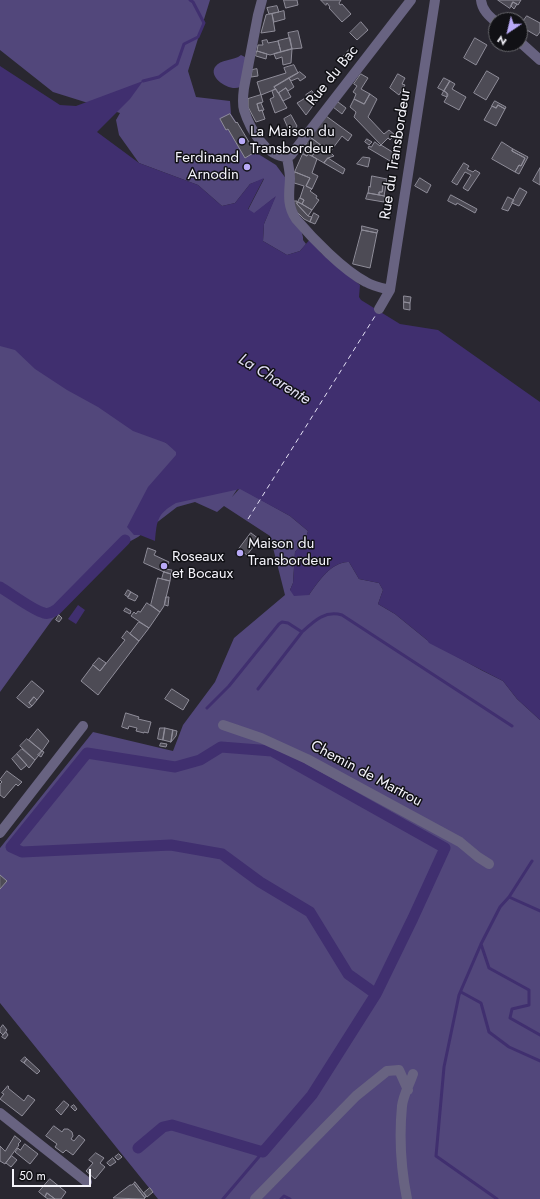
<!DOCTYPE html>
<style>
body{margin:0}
#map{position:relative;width:540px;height:1199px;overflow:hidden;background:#292730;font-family:Jost,sans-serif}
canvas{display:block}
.north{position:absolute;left:488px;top:12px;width:40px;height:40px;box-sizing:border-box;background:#111115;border:1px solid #6c6c71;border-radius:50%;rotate:215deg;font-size:11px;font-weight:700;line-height:16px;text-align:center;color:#f5f4fb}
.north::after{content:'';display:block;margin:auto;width:14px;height:18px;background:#b9aaf7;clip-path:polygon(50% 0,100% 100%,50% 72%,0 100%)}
.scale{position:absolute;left:12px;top:1169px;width:79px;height:18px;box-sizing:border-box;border:2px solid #f5f4fb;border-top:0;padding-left:5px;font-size:12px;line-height:14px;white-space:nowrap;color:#f5f4fb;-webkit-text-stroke:3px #111115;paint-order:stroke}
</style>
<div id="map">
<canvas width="540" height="1199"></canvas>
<div class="north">N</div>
<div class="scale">50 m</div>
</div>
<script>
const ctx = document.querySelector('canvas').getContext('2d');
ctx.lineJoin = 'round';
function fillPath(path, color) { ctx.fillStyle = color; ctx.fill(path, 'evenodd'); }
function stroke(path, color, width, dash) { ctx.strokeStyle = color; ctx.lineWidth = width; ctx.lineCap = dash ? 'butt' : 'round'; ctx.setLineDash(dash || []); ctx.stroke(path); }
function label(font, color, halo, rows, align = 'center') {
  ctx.font = font + ' Jost,sans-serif'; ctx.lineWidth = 3; ctx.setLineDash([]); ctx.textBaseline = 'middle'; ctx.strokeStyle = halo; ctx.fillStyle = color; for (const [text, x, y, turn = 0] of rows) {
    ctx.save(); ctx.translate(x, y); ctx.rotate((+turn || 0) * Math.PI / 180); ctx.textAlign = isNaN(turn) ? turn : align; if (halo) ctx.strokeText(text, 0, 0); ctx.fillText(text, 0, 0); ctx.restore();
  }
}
const green = new Path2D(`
 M0,0H210L188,71L196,97L230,101L231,114L255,152L276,165L287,180L303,237V240L306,244L300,251L287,255L263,241L264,224L275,197L254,214L248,210L264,179L250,184L235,203L222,206L198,185L139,163L119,135L116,120L120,113L53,92L0,50Z
 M241,55L245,57L246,61L240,87C230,92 208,78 215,67C220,59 234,61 241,55Z
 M0,333L183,454L176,495L238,488L232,497L240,488L290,516L308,531L306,538L295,552L293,583L290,590L309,595C318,582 332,561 349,562L359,579L379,583L383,590L378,604L395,614L427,640L481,670L503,681L517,699L540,720V1199H158L0,1003V848L93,732L173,751L183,725L215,682L234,638L285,595L270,536L224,506L217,512L195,502L177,507L138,537L127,543L52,620L0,692Z`);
const water = new Path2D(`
 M0,66L60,105L76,106L143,81L130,99L97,132L139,163L198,185L222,206L235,203L250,184L264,178L248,209L254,213L276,196L264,224L263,241L287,255L300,251L311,238L321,253L360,285L359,297L361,300L400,324L438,330L540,402V720L517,699L503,681L429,643L427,640L395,614L378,604L383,590L379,583L359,579L349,562C332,561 318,582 309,595L294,596L290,590L293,583L295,552L306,538L308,531L290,516L240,489L176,503C157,514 157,520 155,541L140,535H134L127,527L148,487L176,455V452L166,443L133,431L98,407L67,390L35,369L15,350L0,346Z
 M78,605L85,610L76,624L68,619Z`);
const stream = new Path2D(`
 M143,81L159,77L177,64L184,44L198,37L204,23L193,2L190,0
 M258,689L302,632C314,621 325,610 342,615L512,726
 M207,708L229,686L279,624L282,622L288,623L302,632
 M509,897L540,911
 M481,944L489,968L529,990V1005L512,1009L510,1018L540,1035
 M461,992L481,1003L489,1032L509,1047L540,1061
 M223,1199L263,1152
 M281,1199L284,1196L290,1199
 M497,1199L436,1156L444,1067L459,995L481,944L500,907L509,897L532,861`);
const canal = new Path2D(`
 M0,587C10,593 34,611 44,613C49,615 52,612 56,610L125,540
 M138,1148L163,1127L172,1125L263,1152L312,1095L376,994L413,918L445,848L272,751L221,747L200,760L175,767L87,753L11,847L22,852L171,845L222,854L260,882L310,912L348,974L376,994`);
const ferry = new Path2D(`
 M248,519L377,313`);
const building = new Path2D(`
 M284,0H297L298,5L286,8Z
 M321,0H341L339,3L340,5L342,4L351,14L342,22L329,8L330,7L327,3L326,5Z
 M498,0H521L518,5L513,2L510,8Z
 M513,2L517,4L514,9L511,6Z
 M277,6L279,12L269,14L267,8Z
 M284,11L285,19L274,22L272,14Z
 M272,14L275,31L261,33L266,15Z
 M527,16L540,23V32L537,36L520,26Z
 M361,22L368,30L357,40L350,33Z
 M298,31L302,48L292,49L288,33Z
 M290,38L292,49L281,52L278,41Z
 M475,38L487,45L476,65L464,58Z
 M267,40L268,43L278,41L281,52L270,55L257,51L258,45H263L262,41Z
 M292,49L291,63L283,65L282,57L276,59L274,54Z
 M349,50L353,53L347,59L344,56Z
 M257,51L267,54L266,59L256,56Z
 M294,65L298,73L274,87L276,89L261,95L257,82L286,73L284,68Z
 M257,69L258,76L251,77L252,70Z
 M487,71L499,78L486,100L474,93Z
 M300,72L306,77L300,81L298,78L291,81L289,78Z
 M361,74L368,78L361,89L370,94L364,104L354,99L356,94L353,92L357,86L354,84Z
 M398,74L405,78L402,84L405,85L399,95L390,88Z
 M289,78L294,87L288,91L286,88L278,93L274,87Z
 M444,78L450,81L444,91L438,88Z
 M450,81L455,84L452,89L466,97L459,110L444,102L448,95L447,93L444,91Z
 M286,88L291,97L283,101L279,93Z
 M276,89L287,108L275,113L270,99L274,97L272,91Z
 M312,91L318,99L306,115L297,103L307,97L306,95Z
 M444,91L447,93V97L442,95Z
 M370,94L377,99L368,117L384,134L389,130L395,135L390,140L388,138L381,145L354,117L356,112L350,107L354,99L364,104Z
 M261,95L263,102L257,104L259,111L262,110L265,119L256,122L248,107V99Z
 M495,101L506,107L505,109L498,105L496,108L492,106Z
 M338,102L346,108L342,114L333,107Z
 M261,103L264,110L259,111L257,104Z
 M498,105L505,109L496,126L484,120L492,106L496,108Z
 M230,114L236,123L237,122L255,152L245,158L228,129L226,130L220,119Z
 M291,115L297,126L291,135L284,119Z
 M326,116L352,135L348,141L342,136L330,152L310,137Z
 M310,137L330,152L334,156L328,158L324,163L312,156L315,152L306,145Z
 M367,139L372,142L369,145L365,142Z
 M375,142L380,146L381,145L394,153L393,159L392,158L390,161L368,148L369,146L371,147Z
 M502,142L513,149L512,151L525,158L521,166L519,165L515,172L492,159Z
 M306,145L315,152L312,156L308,154L307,156L303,154Z
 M513,149L528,157L519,174L515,172L519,165L521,166L525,158L512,151Z
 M394,153L398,155L394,160L393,159Z
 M303,154L307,156L308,154L317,159L312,173L318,176L312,189L306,186L310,178L295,172Z
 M363,157L370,158L368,167L357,164Z
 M328,158L345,169L343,174L324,163Z
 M464,163L469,166L467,169L473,172L475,170L480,173L468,191L463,188L471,175L465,172L457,185L452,182Z
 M540,168V185L533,181Z
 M295,172L310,178L306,186L312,189L310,191L317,196L316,198L319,200L312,210L302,204L304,200L300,198L304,186L291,182Z
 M372,176L387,179L386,185L383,184L382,192H379V195L368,193L369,186L370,187Z
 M420,178L431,185L427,193L415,186Z
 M383,184L386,185L384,196L379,195V192H382Z
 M520,188L527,192L519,206L512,203Z
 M368,193L385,196L384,202L366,199Z
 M451,195L477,209L475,213L457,203L456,205L448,201Z
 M508,197L514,200L508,211L502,209Z
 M300,198L304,200L302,204L298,202Z
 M293,201H297V204L308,216L312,217L310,222L304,219L293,208Z
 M298,202L312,210L308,216L297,204Z
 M314,213L319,216L315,224L310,222Z
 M362,226L378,230L377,233L362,230Z
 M362,230L377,233L370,268L353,264Z
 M404,296L411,297L410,303L404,302Z
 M404,302L410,303V310L404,309Z
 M251,533L259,539L247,555L239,549Z
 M148,548L156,551L154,555L169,562L164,572L144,563Z
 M165,569L172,570L171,574L164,572Z
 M164,572L171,574L170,581L162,579Z
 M158,578L170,581L164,606L160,612L151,605Z
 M128,590L131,592L128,597L125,595Z
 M131,592L138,596L135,601L128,598Z
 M166,597H169L168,606L165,605Z
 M147,603L160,612L149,628L131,616L134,612L136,614L138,611L140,612Z
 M126,608L131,611L130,614L124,611Z
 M59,615L62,618L59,622L56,620Z
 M139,622L149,628L139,641L130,634Z
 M127,631L139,641L98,695L81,681L93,665L100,671L125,640L122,638Z
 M99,658L106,663L100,671L93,665Z
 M32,681L44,691L37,700L34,697L29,703L32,706L29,708L17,698Z
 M172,689L189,700L183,710L165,699Z
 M34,697L37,700L32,706L29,703Z
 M126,713L139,717L138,719L151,722L148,733L144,732V733L136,731L137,728L129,726L128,729L122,727Z
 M160,728H165L163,740L158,739Z
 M165,728L173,730L171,742L163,740Z
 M38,729L49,741L42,751L29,740Z
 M173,730L177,731L176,736L171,742Z
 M27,739L42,751L35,760L20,746Z
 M161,743L167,744L166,747L160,746Z
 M22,749L35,760L29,768L17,754Z
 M42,751L44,752L41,757L38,755Z
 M17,754L27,765L21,770L12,759Z
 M7,771L22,782L18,786L16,784L4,798L0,795V784L2,782L0,780Z
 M0,875L7,881L0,889Z
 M3,1025L7,1030L3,1035L0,1032V1029Z
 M6,1032L8,1035L5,1039L2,1037Z
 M25,1057L27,1059L24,1063L21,1061Z
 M27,1059L40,1071L37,1074L24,1063Z
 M8,1086L9,1087L8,1088L24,1101L28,1095L35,1100L22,1116L0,1099L4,1094L2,1093Z
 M64,1101L69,1105L61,1115L56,1110Z
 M74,1105L77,1109L75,1111L71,1107Z
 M54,1126L62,1132L64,1129H68L72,1132L73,1136L71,1139L74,1141L79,1135L85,1140L73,1155L66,1150L63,1153L55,1147L57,1144L46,1136Z
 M15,1136L21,1141L18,1144L19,1145L5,1164L0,1161V1146L5,1151Z
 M25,1144L38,1154L30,1164L15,1152L18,1148L20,1150Z
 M96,1153L104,1158L100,1163L105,1167L95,1179L86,1171L93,1163L89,1160Z
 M119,1154L122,1157L118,1160L115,1157Z
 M12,1156L17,1160L11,1167L6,1163Z
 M113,1158L116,1162L110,1166L107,1163Z
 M50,1179L66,1192L61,1199H55L47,1193L45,1197L39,1192Z
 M135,1182L146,1196L145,1198L134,1184Z
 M134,1184L145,1198L144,1199L113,1198L130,1185H131Z
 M150,1188L153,1192L147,1197L144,1193Z
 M47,1193L55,1199H48L45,1197Z`);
const street = new Path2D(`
 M262,0L258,15L244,88C243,96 242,103 244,110C250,129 265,156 287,157
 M481,0C482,10 489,16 496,22
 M520,42L540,60
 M287,157L291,155L411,0
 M287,157C288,164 290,172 290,179C289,194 287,206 296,219C313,239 343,270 366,282C373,286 382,288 390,290
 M379,309L390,290L435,0
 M223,725L261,738L307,759L460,842L478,857L489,864
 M0,833L83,726
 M0,1113L87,1182
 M255,1199L356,1096L387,1071L399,1070L408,1090
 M407,1199C401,1169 399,1137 402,1106C403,1096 410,1083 413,1074`);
const markers = [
 [242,141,4,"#b9aaf7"],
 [247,167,4,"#b9aaf7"],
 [240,553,4,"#b9aaf7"],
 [164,566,4,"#b9aaf7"]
];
const streetNames = [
 ["Rue du Bac",333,76,-51],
 ["Rue du Transbordeur",396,154,-81],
 ["Chemin de Martrou",366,774,28]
];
const poiNames = [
 ["La Maison du",250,132],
 ["Transbordeur",250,149],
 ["Ferdinand",239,158,"right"],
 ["Arnodin",239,175,"right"],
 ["Maison du",248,544],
 ["Transbordeur",248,561],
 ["Roseaux",172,557],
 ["et Bocaux",172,574]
];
const waterNames = [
 ["La Charente",274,380,32]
];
fillPath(green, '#52477b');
fillPath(water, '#402f6f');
stroke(stream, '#402f6f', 3);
stroke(canal, '#402f6f', 11);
stroke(ferry, '#e3e0f4', 1, [5, 4]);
fillPath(building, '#4d4b55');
stroke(building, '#8f8d99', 1);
stroke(street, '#686381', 10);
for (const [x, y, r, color] of markers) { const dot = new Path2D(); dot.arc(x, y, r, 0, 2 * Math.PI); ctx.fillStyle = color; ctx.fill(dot); stroke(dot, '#111115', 1.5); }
label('15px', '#f5f4fb', '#111115', streetNames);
label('15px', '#f5f4fb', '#111115', poiNames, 'left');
label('italic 16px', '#e3e0f4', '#111115', waterNames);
</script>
